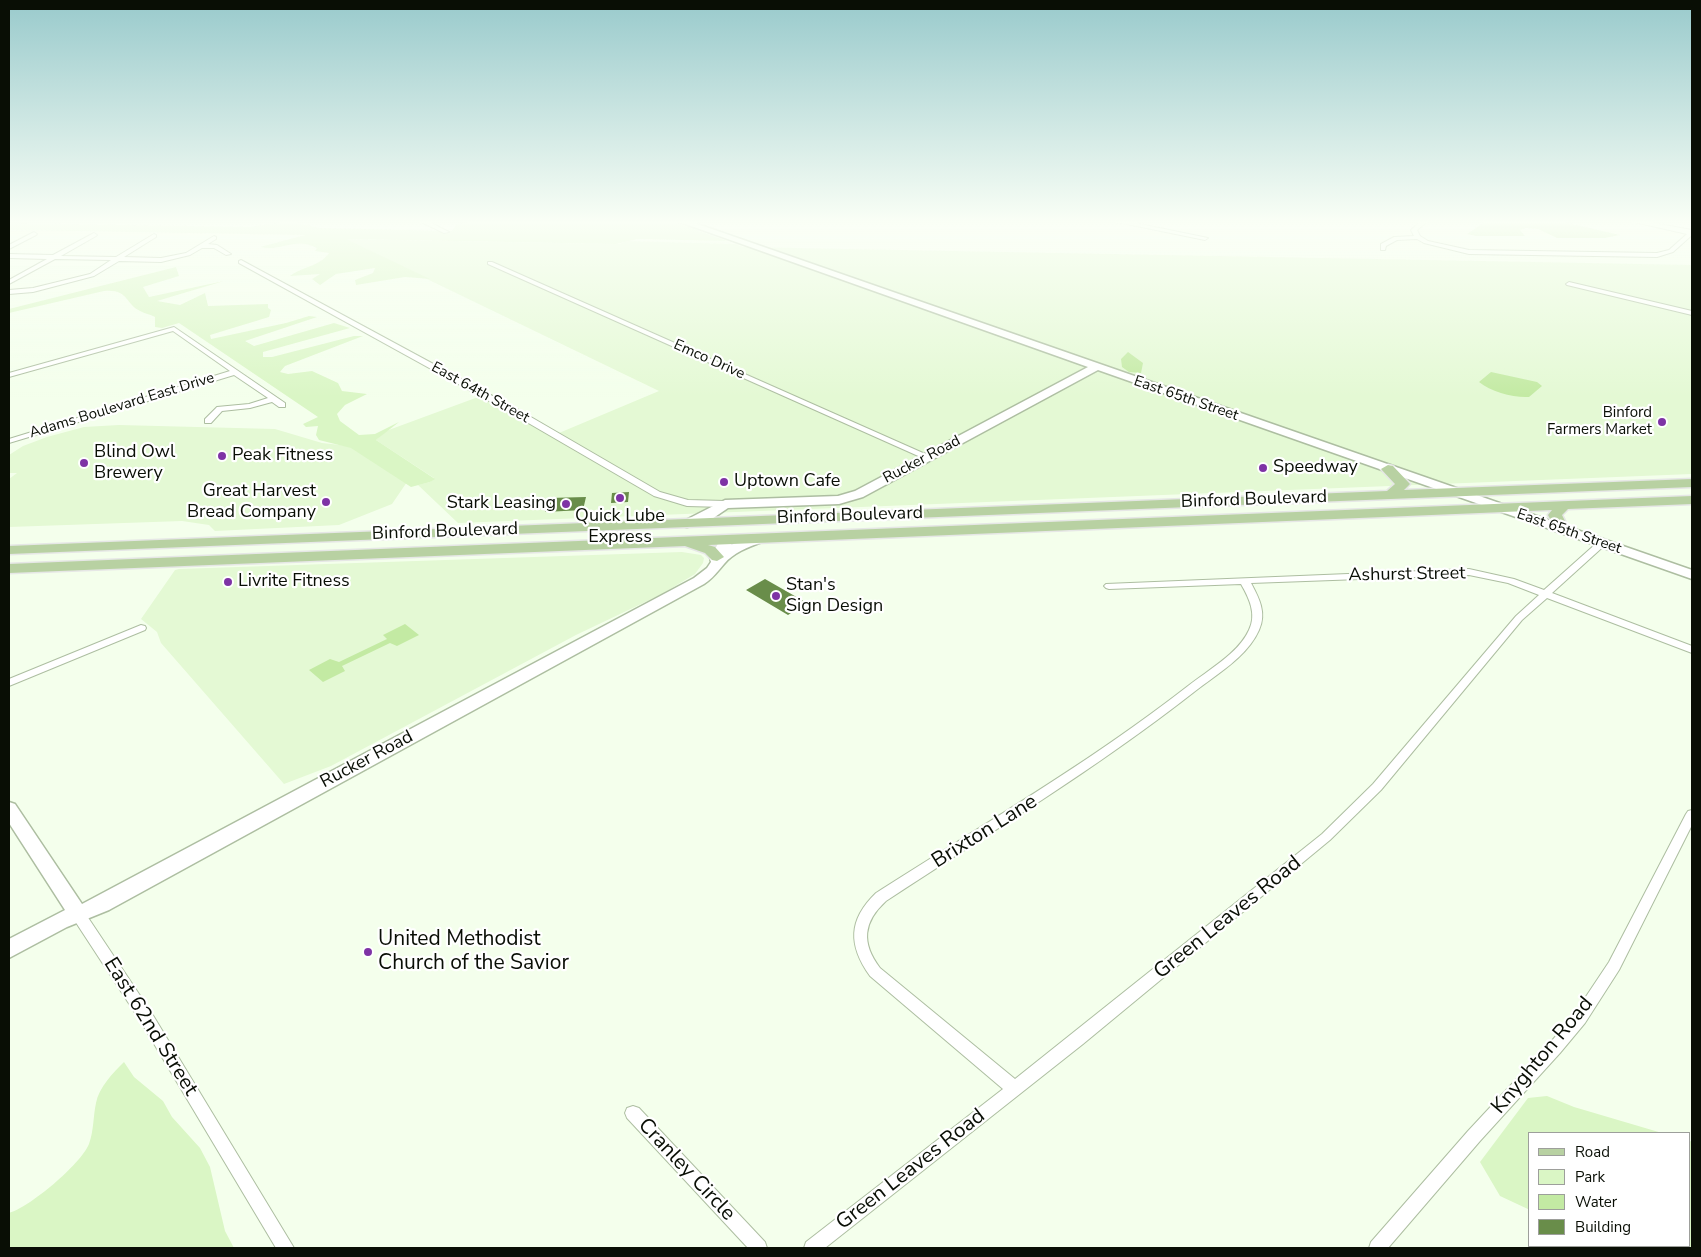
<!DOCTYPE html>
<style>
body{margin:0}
#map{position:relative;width:1701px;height:1257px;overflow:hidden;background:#f4ffec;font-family:"Nunito Sans",sans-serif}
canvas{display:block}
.frame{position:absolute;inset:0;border:10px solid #090e05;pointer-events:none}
.legend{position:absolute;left:1528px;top:1132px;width:162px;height:115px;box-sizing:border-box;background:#fff;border:1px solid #9d9f9b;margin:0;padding:6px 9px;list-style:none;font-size:15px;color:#090e05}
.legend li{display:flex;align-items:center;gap:10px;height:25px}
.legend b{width:25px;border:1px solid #9d9f9b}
</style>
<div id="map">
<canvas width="1701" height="1257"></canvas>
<div class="frame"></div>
<ul class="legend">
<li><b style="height:6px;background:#b8d1a2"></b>Road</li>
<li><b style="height:14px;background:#daf6c5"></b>Park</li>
<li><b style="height:14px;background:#c3eaa3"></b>Water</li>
<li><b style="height:14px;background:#698d4a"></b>Building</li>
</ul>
</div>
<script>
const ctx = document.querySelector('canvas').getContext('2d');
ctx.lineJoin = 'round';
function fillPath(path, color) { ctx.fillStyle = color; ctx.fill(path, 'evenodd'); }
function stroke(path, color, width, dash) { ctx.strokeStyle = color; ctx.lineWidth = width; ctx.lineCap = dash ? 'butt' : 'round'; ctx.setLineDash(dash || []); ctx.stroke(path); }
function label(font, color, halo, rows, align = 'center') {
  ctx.font = font + ' "Nunito Sans",sans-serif'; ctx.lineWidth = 4.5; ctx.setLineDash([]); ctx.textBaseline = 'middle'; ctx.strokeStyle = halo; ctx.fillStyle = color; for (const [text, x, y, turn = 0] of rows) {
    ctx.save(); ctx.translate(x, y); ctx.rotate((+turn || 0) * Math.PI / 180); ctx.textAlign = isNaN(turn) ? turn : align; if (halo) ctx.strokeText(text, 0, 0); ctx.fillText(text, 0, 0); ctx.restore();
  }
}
const built = new Path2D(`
 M344,239L618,244L629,241L736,244L744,247L1692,265V474L458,523L418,485L430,482L434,478L376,440L386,431L489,393L559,433L659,391Z
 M119,425L275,429L322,443L358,447L407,482L392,504L339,525L215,531L209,525L182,521L9,527V479L17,473H9V455L23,446L47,437L84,427Z
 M682,552L701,555L704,558L703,563L695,574L662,594L576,635L331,766L284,784L161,643L157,632L141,619L175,570L179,569Z`);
const green = new Path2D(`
 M290,221L319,228L452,231L457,224L475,221H672L727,241L638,239L616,244L346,239L430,279L405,277L356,285L355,280L373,273L375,268L336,274L320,285L312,279L320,274L290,276C303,266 319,267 329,253L315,251L317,248C295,236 282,252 260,247L305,235L9,230V223L249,227Z
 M176,267L179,276L143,287L149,297L224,281L157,301L180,305L205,293L208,306L268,304V308L271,310L269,317L210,335L211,339L286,323L309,316L317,317L245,341L254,346L334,323L350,328L263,352V357H272L354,336H363L285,366L280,372L288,374L312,371L338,383L342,391L367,394L345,405L337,414L340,421L359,435L375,434L399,422L376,440L435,479L430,482L411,487L351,448L319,440L316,435L318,426L306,427L303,424L318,417L179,323L162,328L155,327V317C150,314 145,314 140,311C125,304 129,289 104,291L9,313V309Z
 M124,1062L134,1077L163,1101L172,1117L200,1148L210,1167L225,1231L234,1248H9V1213C30,1207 80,1165 89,1144C94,1130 93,1117 96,1103C99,1087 113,1073 124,1062Z
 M1547,1096L1574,1107L1662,1133H1530V1210L1500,1196L1480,1162L1528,1098Z
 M1690,1141L1692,1142V1248H1613L1608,1246H1690Z`);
const water = new Path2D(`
 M1486,221H1559L1620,235L1605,238H1557L1538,229L1526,228L1520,230L1525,236H1476L1467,234Z
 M1128,352L1143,363L1141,373L1129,372L1122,367L1121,359Z
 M1491,372L1537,382L1542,386L1529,397C1514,398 1491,392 1479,382Z
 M405,624L419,635L397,646L390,643L342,666L345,671L323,682L309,670L330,659L339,662L387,639L383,635Z`);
const building = new Path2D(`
 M629,492L628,502L611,503L612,493Z
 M586,497L583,510L545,512L548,498Z
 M765,579L807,603L788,615L746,590Z`);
const street = new Path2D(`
 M419,221H427L449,232L444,233Z
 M1112,221H1125L1208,238L1205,240Z
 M1421,221H1428L1417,230L1420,236L1428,241L1469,250L1657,253L1669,250L1687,234L1630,221H1642L1692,230V235L1673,252L1657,257L1469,254L1424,243L1417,239L1397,240L1386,246L1385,250H1381V244L1394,237L1414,236L1411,230Z
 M34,232L37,234L36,235L9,249V245Z
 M94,233L97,235L96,236L61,256L116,257L154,234L156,235V237L124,257L161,258L186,253L214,236L216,237V239L208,244L217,245L231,254L226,255L214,248H202L190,255L161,262L119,261L94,276L33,292L9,294V290L33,288L90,274L111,260L55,259L9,284V280L47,259L9,258V254L53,255Z
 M241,260L524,413L660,492L688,500L725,501L729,504L725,507L687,506L654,496L518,417L239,263V261Z
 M488,262H492L932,457L928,459H925L488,264Z
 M1569,282L1692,311V315L1567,285L1566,284Z
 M174,327L285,403V407H279L272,402L250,408L222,411L211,423H205V419L217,407L249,404L268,398L234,375L9,443V439L230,371L173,331L9,377V373Z
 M1602,540L1607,543L1605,545L1552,593L1692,646V653L1547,598L1522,620L1381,790L1330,840L1083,1044L825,1248H804L806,1242L1003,1089L870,976C848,945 848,920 876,893C981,826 1089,763 1188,686C1208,670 1238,654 1249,630C1257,614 1249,598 1241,584L1109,589L1106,588L1104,586L1106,584L1469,569L1514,579L1544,590L1599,541ZM1469,575L1508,583L1539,595L1516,616L1373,784L1322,834L1015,1079L880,968C861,943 863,922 886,901C989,833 1096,769 1194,692C1217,674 1247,657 1259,630C1267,613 1259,598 1251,583Z
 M141,625L145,626L146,628L145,630L9,686V679Z
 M1692,810V825L1619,970L1585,1023L1560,1053L1480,1141L1388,1248H1369L1371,1242L1468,1131L1550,1043L1575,1013L1609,962L1686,814L1688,811Z
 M78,909L83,910L151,1012L294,1248H276L141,1022L73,918L71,914L73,910Z
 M633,1106L639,1108L765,1242L767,1248H748L627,1118L625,1113L627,1108Z`);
const secondary = new Path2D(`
 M677,221H689L1692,570V579L1098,370L863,497L839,504L728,508L709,521L687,527L682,526L680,523L725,500L838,496L855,491L1088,367Z
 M757,535L762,536L764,539L762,542C748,547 733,553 724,564C717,572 713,578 704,584L109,910L67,927L9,958V939L65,910L9,823V802L15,804L82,904L694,578L707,568L711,562L710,557L722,537H732L734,540L731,545Z`);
const primary = new Path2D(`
 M1388,465L1393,466L1410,484L1404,490L1692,479V487L9,554V546L1387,491L1395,484L1381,469Z
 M1692,496V504L1568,509L1562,515L1569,529L1562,533L1557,532L1548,515L1552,510L708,545L715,547L724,557L717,561L712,560L705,553L685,546L9,573V564Z`);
const markers = [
 [1662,422,5,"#7e33a5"],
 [222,456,5,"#7e33a5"],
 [84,463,5,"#7e33a5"],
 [1263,468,5,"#7e33a5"],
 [724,482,5,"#7e33a5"],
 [620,498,5,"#7e33a5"],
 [326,502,5,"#7e33a5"],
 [566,504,5,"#7e33a5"],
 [228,582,5,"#7e33a5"],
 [776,596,5,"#7e33a5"],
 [368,952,5,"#7e33a5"]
];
const farStreetnames = [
 ["Emco Drive",709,360,24],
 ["East 64th Street",480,393,29],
 ["East 65th Street",1186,399,19],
 ["Adams Boulevard East Drive",122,406,-17],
 ["Rucker Road",922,460,-28],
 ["East 65th Street",1569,532,19]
];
const farPoinames = [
 ["Binford",1652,413],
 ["Farmers Market",1652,430]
];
const poiNames = [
 ["Blind Owl",94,453],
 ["Brewery",94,474],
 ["Peak Fitness",232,456],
 ["Speedway",1273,468],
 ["Uptown Cafe",734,482],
 ["Great Harvest",316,492,"right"],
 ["Bread Company",316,513,"right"],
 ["Stark Leasing",556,504,"right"],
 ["Quick Lube",620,517,"center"],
 ["Express",620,538,"center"],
 ["Livrite Fitness",238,582],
 ["Stan's",786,586],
 ["Sign Design",786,607]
];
const streetNames = [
 ["Binford Boulevard",1254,500,-2],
 ["Binford Boulevard",850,516,-2],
 ["Binford Boulevard",445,532,-2],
 ["Ashurst Street",1407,575,-1],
 ["Rucker Road",367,760,-28]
];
const nearStreetnames = [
 ["Brixton Lane",985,832,-32],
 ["Green Leaves Road",1228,918,-39],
 ["East 62nd Street",150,1027,58],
 ["Knyghton Road",1543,1056,-50],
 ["Cranley Circle",686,1170,47],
 ["Green Leaves Road",911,1170,-38]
];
const nearPoinames = [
 ["United Methodist",378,940],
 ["Church of the Savior",378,964]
];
fillPath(built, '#e4f9d4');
fillPath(green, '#daf6c5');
fillPath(water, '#c3eaa3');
fillPath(building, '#698d4a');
stroke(street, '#adbea1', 2);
stroke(secondary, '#adbea1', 3);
stroke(primary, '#e6e7e6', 3);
fillPath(street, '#fff');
fillPath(secondary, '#fff');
fillPath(primary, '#b8d1a2');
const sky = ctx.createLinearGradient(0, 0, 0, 397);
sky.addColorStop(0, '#99cacc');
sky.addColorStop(0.56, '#fafff6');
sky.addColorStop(1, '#fafff600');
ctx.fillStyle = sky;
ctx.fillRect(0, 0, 1701, 397);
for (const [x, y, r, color] of markers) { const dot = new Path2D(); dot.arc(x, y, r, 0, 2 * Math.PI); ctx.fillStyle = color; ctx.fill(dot); stroke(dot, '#fff', 2); }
label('15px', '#090e05', '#fff', farStreetnames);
label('15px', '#090e05', '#fff', farPoinames, 'right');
label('18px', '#090e05', '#fff', poiNames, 'left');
label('18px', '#090e05', '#fff', streetNames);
label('21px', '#090e05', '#fff', nearStreetnames);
label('21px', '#090e05', '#fff', nearPoinames, 'left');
</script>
